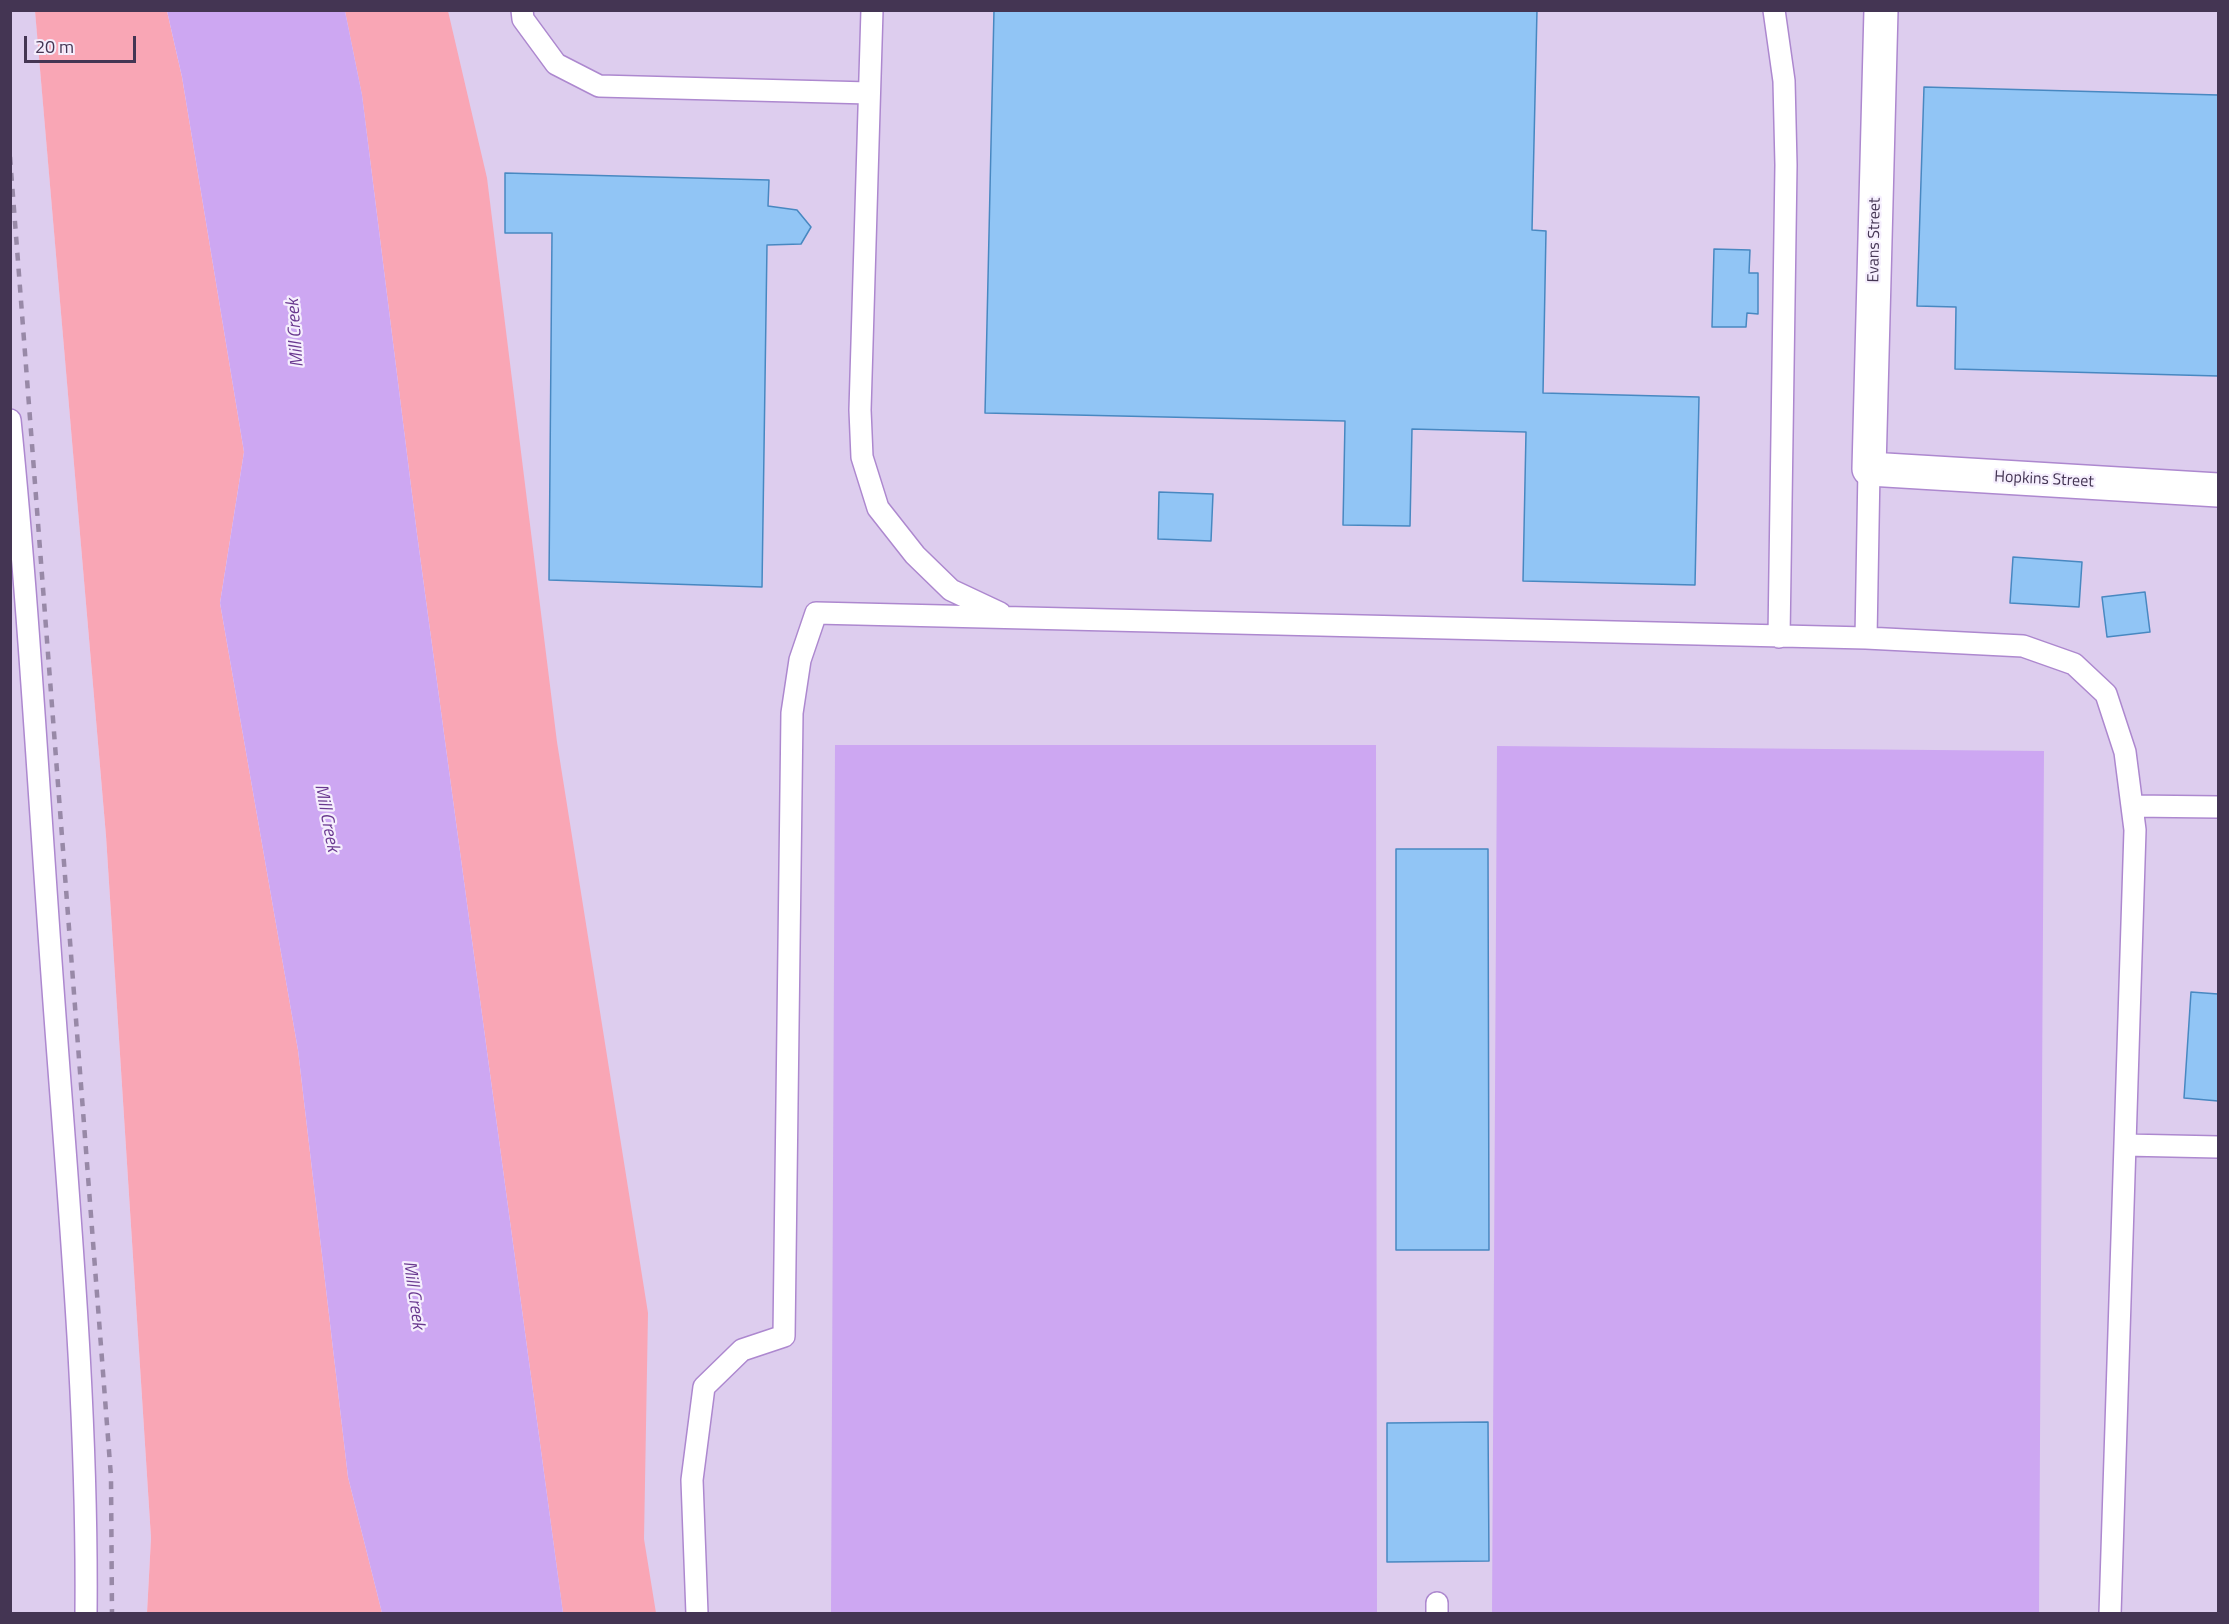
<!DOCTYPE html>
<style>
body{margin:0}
#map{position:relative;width:2229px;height:1624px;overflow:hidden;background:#ecddfc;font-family:"Titillium Web",sans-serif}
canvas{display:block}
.frame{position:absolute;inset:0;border:12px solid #443553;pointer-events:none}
.scale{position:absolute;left:24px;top:36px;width:112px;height:27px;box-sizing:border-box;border:3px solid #443553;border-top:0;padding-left:8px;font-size:18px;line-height:21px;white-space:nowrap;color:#443553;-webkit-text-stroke:4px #f5eefd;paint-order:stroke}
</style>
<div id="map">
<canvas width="2229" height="1624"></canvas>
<div class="frame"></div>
<div class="scale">20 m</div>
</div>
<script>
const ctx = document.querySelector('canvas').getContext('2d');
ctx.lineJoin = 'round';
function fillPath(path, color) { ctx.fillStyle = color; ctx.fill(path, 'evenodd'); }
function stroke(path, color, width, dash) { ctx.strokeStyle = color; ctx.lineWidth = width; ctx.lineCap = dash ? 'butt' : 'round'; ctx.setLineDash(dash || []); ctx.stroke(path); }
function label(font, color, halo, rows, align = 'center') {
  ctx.font = font + ' "Titillium Web",sans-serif'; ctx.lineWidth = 4.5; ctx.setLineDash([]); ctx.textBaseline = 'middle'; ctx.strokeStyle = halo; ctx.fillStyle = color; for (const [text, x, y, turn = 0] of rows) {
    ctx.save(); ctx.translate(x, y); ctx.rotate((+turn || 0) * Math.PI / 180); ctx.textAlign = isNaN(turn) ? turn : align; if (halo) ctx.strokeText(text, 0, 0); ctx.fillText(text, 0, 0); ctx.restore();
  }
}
const built = new Path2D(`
 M35,10L106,836L151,1538L147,1613L11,1614L10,11Z
 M345,11H2218V1613H563L362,95Z`);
const green = new Path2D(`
 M35,11H167L182,77L244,452L220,603L298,1050L348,1477L382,1613H147L151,1538L106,836Z
 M345,11H448L487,178L557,742L648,1313L644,1539L656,1613H563L417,534L362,95Z`);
const water = new Path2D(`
 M167,11H345L362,95L417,534L563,1613H382L348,1477L298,1050L220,603L244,452L182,77Z
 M835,745H1376L1377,1613H831Z
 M1497,746L2044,751L2039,1613H1492Z`);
const building = new Path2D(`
 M994,10H1537L1532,230L1546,231L1543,393L1699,397L1695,585L1523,581L1526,432L1412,429L1410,526L1343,525L1345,421L985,413Z
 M1924,87L2218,95V376L1955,369L1956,307L1917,306Z
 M505,173L769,180L768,206L797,210L811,227L801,244L767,245L762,587L549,580L552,233H505Z
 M1714,249L1750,250L1749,273H1758V314L1747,313L1746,327H1712Z
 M1159,492L1213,494L1211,541L1158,539Z
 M2013,557L2082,562L2079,607L2010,603Z
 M2145,592L2150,632L2107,637L2102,597Z
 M1396,849H1488L1489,1250H1396Z
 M2191,992L2218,994V1101L2184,1098Z
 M1488,1422L1489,1561L1387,1562V1423Z`);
const lane = new Path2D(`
 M522,10L523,19L556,64L599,86L869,93
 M872,10L860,410L862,457L878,508L915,555L951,590L1000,613
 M1774,10L1784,81L1786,165L1779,637
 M10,420C29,609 39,799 53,989C68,1197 88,1405 86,1614
 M1866,638L1869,469
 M2132,806L2218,807
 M2125,1145L2218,1147
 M697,1614L692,1480L704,1387L742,1350L784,1336L792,713L800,660L816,613L1866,638L2023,646L2074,664L2106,694L2125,752L2135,830L2110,1614
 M1437,1614V1603`);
const street = new Path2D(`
 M1881,10L1869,469L2218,490`);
const rail = new Path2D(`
 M10,157L111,1477L112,1614`);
const streetNames = [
 ["Evans Street",1875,240,-89],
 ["Hopkins Street",2044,480,3]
];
const waterNames = [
 ["Mill Creek",296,333,-94],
 ["Mill Creek",326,818,79],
 ["Mill Creek",413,1295,82]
];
fillPath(built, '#ddcdee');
fillPath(green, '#f9a6b5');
fillPath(water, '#cda7f2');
fillPath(building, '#91c5f5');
stroke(building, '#4888c1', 1.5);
stroke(lane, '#ad88cf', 24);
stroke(street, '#ad88cf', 36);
stroke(lane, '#fff', 21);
stroke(street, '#fff', 33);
stroke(rail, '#9889a7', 4.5, [8, 8]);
label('16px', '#443553', '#f5eefd', streetNames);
label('italic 18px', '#69388f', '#f5eefd', waterNames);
</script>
